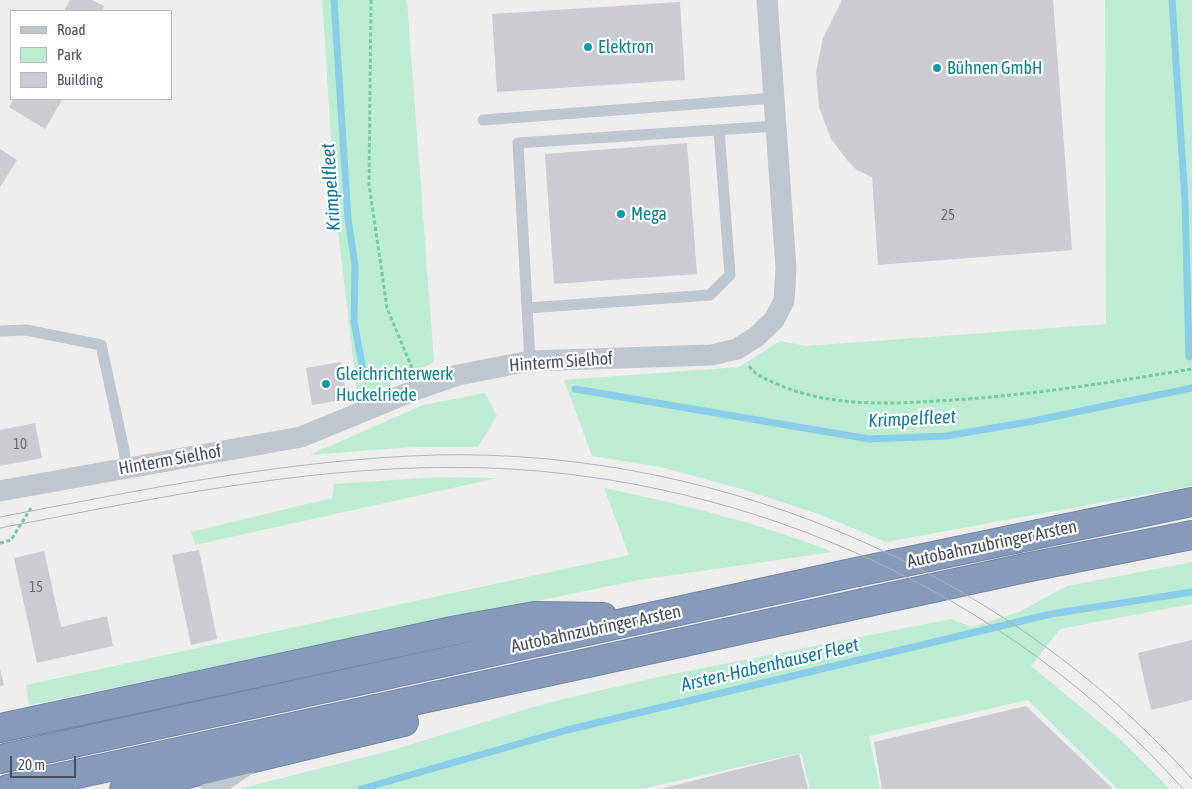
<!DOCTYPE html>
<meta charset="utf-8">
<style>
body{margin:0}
#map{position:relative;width:1192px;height:789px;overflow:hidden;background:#f0eded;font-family:"Asap Condensed",sans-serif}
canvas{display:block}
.legend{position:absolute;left:10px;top:10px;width:162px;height:90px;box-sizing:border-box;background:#fff;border:1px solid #b5b9bd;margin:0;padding:6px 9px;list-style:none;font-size:15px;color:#464f5a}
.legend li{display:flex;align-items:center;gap:10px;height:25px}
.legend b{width:25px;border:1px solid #b5b9bd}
.scale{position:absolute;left:10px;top:756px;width:66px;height:22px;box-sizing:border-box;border:2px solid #464f5a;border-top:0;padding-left:6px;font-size:15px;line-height:18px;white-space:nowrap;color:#464f5a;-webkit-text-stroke:4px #fff;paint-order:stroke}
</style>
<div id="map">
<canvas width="1192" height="789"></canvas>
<ul class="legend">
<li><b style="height:6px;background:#bec6cf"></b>Road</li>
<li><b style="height:14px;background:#bcedd3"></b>Park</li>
<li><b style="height:14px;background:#caccd2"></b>Building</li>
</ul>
<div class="scale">20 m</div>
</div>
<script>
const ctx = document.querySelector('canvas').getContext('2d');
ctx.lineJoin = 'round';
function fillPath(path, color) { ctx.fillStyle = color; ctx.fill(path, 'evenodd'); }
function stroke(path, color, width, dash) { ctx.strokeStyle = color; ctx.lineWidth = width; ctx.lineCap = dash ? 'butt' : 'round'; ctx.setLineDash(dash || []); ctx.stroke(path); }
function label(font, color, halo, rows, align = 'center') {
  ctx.font = font + ' "Asap Condensed",sans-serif'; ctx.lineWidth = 4.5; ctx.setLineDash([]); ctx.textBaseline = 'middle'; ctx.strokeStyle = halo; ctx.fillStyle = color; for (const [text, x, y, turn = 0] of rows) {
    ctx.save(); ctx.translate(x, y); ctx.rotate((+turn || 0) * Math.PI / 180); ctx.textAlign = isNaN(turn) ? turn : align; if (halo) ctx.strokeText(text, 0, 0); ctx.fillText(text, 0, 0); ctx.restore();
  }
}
const green = new Path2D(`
 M322,0H407L434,362L358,400L336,214Z
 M1105,0H1192V486L886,542L821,515L745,490L661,467L592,456L564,380L739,367L780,341L806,346L1106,324Z
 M485,393L497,416L478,447H412L309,455L423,405Z
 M438,477L498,478L195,545L191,532L332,498L334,484Z
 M604,488C683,504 758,523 833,552L639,580L29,705L26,685L629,555Z
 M1192,562V604L1060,629L1031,666L1121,740L1170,789H1118L1028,700L869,736L880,789H810L801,753L641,789H239L389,751L547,703L653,678L951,619L972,627L1019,612L1067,586Z`);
const stream = new Path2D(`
 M334,0L348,219L355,265L354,321L363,370
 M1172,0L1185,201L1189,357
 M575,389L869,439L946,436L1028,422L1192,388
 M361,789L567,730L1051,614L1192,592`);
const building = new Path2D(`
 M70,0H92L104,6L102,11H64Z
 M842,0H1053L1072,250L878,265L872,177L857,170L847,160L831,139L819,107L816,72L823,38Z
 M680,2L685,80L497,92L492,14Z
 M14,99H60L62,100L45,129L9,107Z
 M687,143L697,274L554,284L545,154Z
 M0,149L17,160L0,187Z
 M341,362L347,399L312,405L306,368Z
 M35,423L42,458L0,466V430Z
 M199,550L217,639L191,645L172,555Z
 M44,551L61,627L107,616L113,646L37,663L14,558Z
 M1192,640V700L1151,710L1138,653Z
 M0,669L4,685L0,686Z
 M1026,706L1113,789H882L874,742Z
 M799,754L808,789H664V788Z`);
const path = new Path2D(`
 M371,0L369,184L387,308L412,368
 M749,366C756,376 766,379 777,384C831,408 894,404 952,400C1033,395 1112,382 1192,369
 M0,543L11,540L31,508`);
const lane = new Path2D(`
 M483,120L775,98
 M527,308L710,295L730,275L719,130
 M0,331L26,330L101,345L124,450L126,468
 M530,361L518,143L777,126`);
const street = new Path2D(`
 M0,491L301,437L420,388L458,375L530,361L711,355L737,349L756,337L774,320L784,301L786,268L767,0
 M211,789L248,764`);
const highway = new Path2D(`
 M0,728L457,630L535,616L603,617
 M0,759L852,573L1192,502
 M8,789L1025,568L1192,535
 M124,789L404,722`);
const tram = new Path2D(`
 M0,517C136,491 271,463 410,456C698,441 999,562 1192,779
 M0,528C161,497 325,462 490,468C751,478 1009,593 1183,789`);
const markers = [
 [588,47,5,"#0f9aa8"],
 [937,68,5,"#0f9aa8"],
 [621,214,5,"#0f9aa8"],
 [326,384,5,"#0f9aa8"]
];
const numberNames = [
 ["25",948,215],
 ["10",20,444],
 ["15",36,587]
];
const cultureNames = [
 ["Elektron",598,47],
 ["Bühnen GmbH",947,68],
 ["Mega",631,214],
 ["Gleichrichterwerk",336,374],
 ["Huckelriede",336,395]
];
const streetNames = [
 ["Hinterm Sielhof",561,362,-4],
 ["Hinterm Sielhof",170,460,-10],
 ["Autobahnzubringer Arsten",992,544,-12],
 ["Autobahnzubringer Arsten",596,629,-12]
];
const waterNames = [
 ["Krimpelfleet",331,187,-94],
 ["Krimpelfleet",912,419,-3],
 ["Arsten-Habenhauser Fleet",770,665,-13]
];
fillPath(green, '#bcedd3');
stroke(stream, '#8acde8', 7);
fillPath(building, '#caccd2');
stroke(highway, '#7186a6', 30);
stroke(path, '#75c9a6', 3, [4, 2.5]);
stroke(lane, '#bec6cf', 11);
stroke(street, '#bec6cf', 21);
stroke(highway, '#869bbb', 28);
stroke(tram, '#afb2b7', 1);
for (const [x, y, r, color] of markers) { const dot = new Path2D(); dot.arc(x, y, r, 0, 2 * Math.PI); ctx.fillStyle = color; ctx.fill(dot); stroke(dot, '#fff', 2); }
label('15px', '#676e78', null, numberNames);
label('18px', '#0d838f', '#fff', cultureNames, 'left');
label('18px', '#464f5a', '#fff', streetNames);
label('italic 19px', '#1178a2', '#fff', waterNames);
</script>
